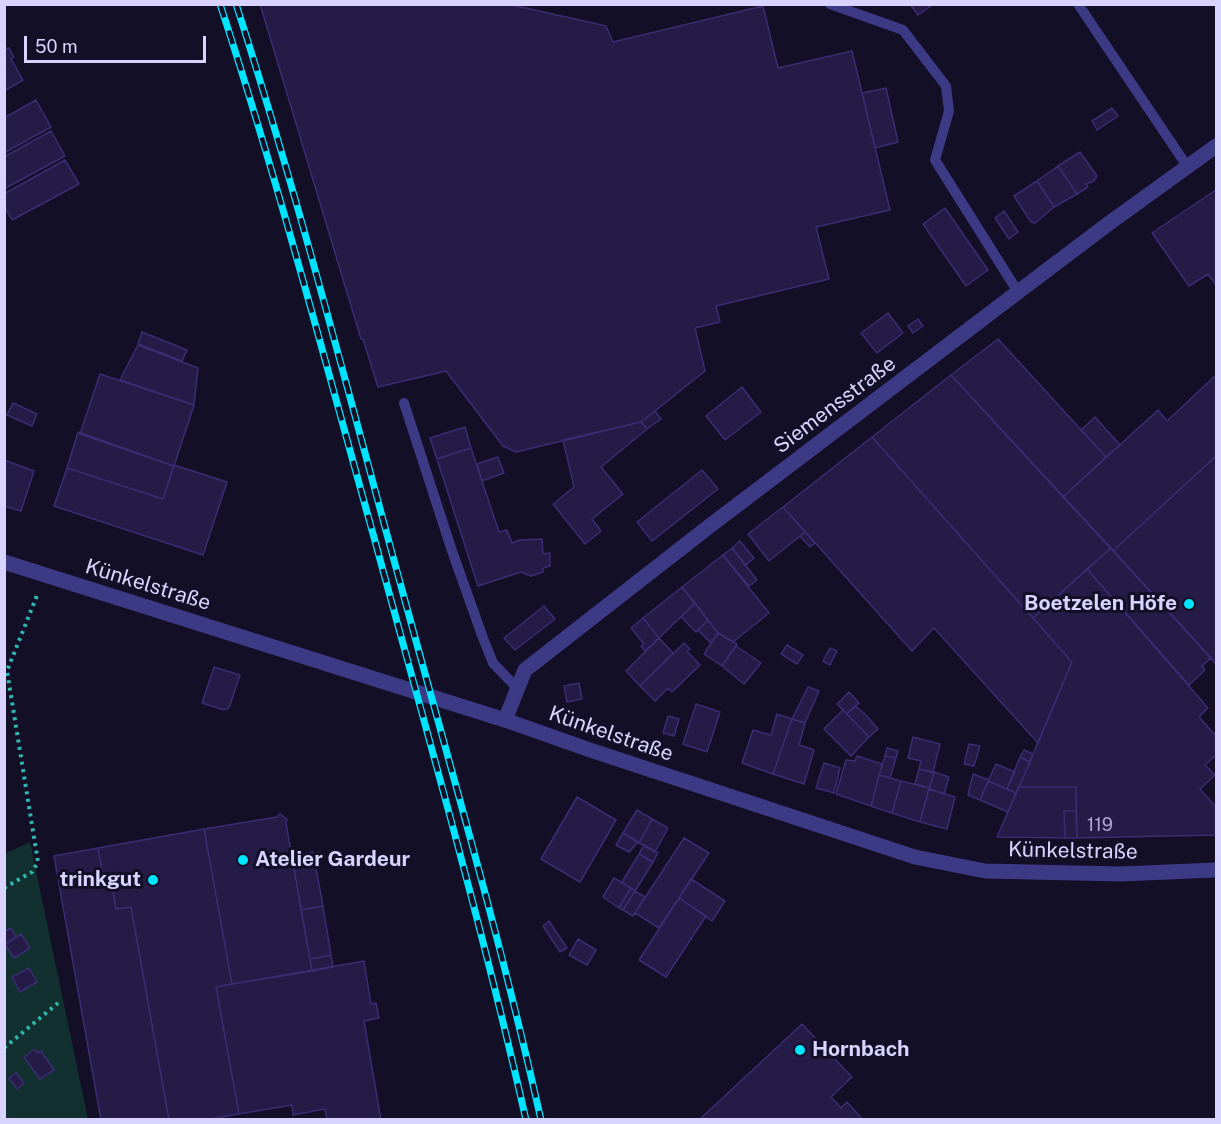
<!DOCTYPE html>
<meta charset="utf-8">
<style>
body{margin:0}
#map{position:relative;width:1221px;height:1124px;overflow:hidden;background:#130f26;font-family:"Public Sans",sans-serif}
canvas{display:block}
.frame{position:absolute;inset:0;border:6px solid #d9d4ff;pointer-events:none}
.scale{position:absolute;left:24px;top:36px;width:182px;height:27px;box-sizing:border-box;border:3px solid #d9d4ff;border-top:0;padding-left:8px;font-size:18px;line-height:21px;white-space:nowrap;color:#d9d4ff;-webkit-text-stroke:4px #130f26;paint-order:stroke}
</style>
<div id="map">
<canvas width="1221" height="1124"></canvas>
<div class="frame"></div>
<div class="scale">50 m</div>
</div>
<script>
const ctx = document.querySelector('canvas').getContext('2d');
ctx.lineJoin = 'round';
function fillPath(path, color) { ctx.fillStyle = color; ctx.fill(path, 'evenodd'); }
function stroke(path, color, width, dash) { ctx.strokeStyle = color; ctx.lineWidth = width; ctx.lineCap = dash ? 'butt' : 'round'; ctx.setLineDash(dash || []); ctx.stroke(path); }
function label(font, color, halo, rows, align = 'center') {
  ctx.font = font + ' "Public Sans",sans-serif'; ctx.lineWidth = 6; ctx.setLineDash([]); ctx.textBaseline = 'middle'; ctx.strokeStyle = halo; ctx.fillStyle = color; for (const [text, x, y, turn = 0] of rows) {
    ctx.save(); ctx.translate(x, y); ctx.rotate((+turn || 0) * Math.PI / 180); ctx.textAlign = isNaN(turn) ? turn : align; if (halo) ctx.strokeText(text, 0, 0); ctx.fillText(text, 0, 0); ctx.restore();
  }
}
const green = new Path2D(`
 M30,842L88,1119H5L4,854Z`);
const building = new Path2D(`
 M260,4H508L606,26L613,42L763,6L778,68L852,51L890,210L816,227L829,279L716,306L720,322L695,328L705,371L641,422L516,452L503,446L446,371L378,387L363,339H361Z
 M910,4H934L918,15Z
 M9,48L14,57L11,59L23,80L4,91V49Z
 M886,88L898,142L875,148L862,93Z
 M36,100L51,127L4,153V118Z
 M1112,108L1118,116L1097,130L1092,121Z
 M51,131L65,156L4,189V157Z
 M1080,152L1097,176L1094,181L1086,184L1088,187L1077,194L1058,166Z
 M65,160L79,184L12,220L4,206V194Z
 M1058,166L1077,194L1054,207L1037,181Z
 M1037,181L1054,207L1035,223L1031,222L1014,196Z
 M1216,190V285L1208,274L1189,286L1152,233Z
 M945,208L988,270L966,286L923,224Z
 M1004,211L1018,232L1009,239L995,218Z
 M888,313L903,333L877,353L861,333Z
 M918,319L923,326L913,333L908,326Z
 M142,332L187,350L182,361L138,344Z
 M998,339L1106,457L1063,497L951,375Z
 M138,345L198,368L194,405L120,380Z
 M100,374L194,405L174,466L80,434Z
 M951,375L1111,548L1033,618L872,437Z
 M1216,375V456L1113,551L1063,497L1158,410L1167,421Z
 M742,387L761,412L725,440L706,416Z
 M13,403L37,414L32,426L7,415Z
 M655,411L661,419L647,429L641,422Z
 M1095,417L1120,445L1106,457L1081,430Z
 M641,422L647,429L601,467L623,494L592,519L601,531L585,544L553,504L574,487L563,440Z
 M465,427L471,448L437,459L430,438Z
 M78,432L174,466L163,499L67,468Z
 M872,437L1072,662L1038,743L934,628L912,651L783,507Z
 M471,448L499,532L507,530L512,543L520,540L542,539L543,554L550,553V566L543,568V572L531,576L521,572L478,586L437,459Z
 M1216,456V664L1113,551Z
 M498,457L504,473L482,481L477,464Z
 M4,460L34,471L21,511L4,506Z
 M174,465L227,482L203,555L54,506L67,468L163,499Z
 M702,470L718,489L652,541L637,522Z
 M783,507L805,532L769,561L748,534Z
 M805,532L815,543L810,547L800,536Z
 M740,541L754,558L746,565L732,548Z
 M732,548L757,580L749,586L723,555Z
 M1111,548L1211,658L1202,666L1205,670L1189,685L1087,569Z
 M723,555L769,613L733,642L718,633L682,587Z
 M1087,569L1208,708L1199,717L1216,736V755L1205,765L1215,775L1200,789L1216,807V835L1077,838L1076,787H1019L1072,662L1033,618Z
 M682,587L695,603L659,638L643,618Z
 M695,603L708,620L696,632L681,617Z
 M544,606L555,619L515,650L504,638Z
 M643,618L659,638L645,651L641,646L644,644L631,628Z
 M708,620L718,633L711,643L698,630Z
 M718,633L737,644L722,666L704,654Z
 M659,638L673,653L640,686L626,671Z
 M684,643L690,649L687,651L700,665L672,692L668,688L655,701L640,686Z
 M787,645L803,655L797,664L781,654Z
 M736,646L761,663L744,684L722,666Z
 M830,648L837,651L830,665L823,661Z
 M214,667L240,675L229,708L224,710L202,703Z
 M579,683L582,699L567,702L564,686Z
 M808,687L819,691L805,723L792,719Z
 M849,692L859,703L847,714L837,704Z
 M696,704L720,712L707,752L683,744Z
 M855,706L865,714L878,729L869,737L847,714Z
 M843,710L869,737L851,756L824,729Z
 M777,714L792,719L773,774L742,763L753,730L771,735Z
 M668,716L679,719L674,736L663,733Z
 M792,719L805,723L799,745L814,750L804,784L773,774Z
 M913,737L940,744L933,772L919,769L921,761L908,758Z
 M969,744L980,746L974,766L964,764Z
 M887,748L898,751L896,758L885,756Z
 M1024,750L1033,754L1030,762L1020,757Z
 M857,756L882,764L871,806L836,794L846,760L855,761Z
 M885,756L896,758L890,778L879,775Z
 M1020,757L1030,762L1016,793L1007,789Z
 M824,763L840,768L834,793L816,788Z
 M996,764L1015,772L1007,789L988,781Z
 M919,769L934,773L929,788L915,784Z
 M934,772L949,777L944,794L929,789Z
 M973,774L989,780L980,800L968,795Z
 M879,775L901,781L892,813L871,806Z
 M901,781L929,788L920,822L892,813Z
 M988,781L1016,793L1008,812L980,800Z
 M1019,787H1076V811H1064L1065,838L997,837Z
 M929,789L955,797L947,829L920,822Z
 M577,797L616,820L580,882L541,859Z
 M637,810L652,819L639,843L623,833Z
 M1064,811H1076L1077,838H1065Z
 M280,814L287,819L286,823L312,971L232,984L204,829L277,817Z
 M652,819L668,828L655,852L639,843Z
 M204,829L232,984L216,987L239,1114L205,1120H169L131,907L116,909L111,880L104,882L98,848Z
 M623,833L638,842L629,852L616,845Z
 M684,838L709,853L659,928L635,913Z
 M644,845L658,853L653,862L639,854Z
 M98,848L104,882L111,880L116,909L131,907L169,1120H101L54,856Z
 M313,852L323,906L301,910L292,855Z
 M639,854L653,862L635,891L622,882Z
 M614,878L631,888L619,908L603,897Z
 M691,879L725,901L712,921L679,898Z
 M631,888L635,891L623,910L619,908Z
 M635,891L645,897L633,916L623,910Z
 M679,898L706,916L666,977L639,960Z
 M323,906L331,955L310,959L301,910Z
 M549,921L567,948L560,952L543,926Z
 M11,928L16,937L4,945V932Z
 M21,934L30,948L14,958L5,944Z
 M578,939L596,950L587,965L569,955Z
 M331,955L333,967L312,971L310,959Z
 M364,961L371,1004L376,1003L379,1018L364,1021L381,1120H327L325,1109L293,1115L292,1105L239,1114L216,987Z
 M29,968L37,982L20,992L12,977Z
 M802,1024L852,1077L831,1097L841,1108L847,1102L863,1120H699Z
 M35,1049L37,1053L41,1051L54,1070L40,1079L24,1057Z
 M16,1073L24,1083L17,1089L9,1078Z`);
const path = new Path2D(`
 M4,888L32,872L38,862L7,671L38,593
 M4,1048L58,1003`);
const service = new Path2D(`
 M830,4L903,30L946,86L949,111L935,160L1018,292
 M1078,4L1187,166
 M404,403L452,551L483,638L493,663L518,689`);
const minor = new Path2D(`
 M505,720L525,670L707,528L1018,292L1108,224L1216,146`);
const tertiary = new Path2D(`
 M4,562L505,720L590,750L915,857L985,871L1120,874L1216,870`);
const rail = new Path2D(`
 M220,4C278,181 325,361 375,541C427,733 482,925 526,1120
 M236,4C298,196 348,392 401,586C449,763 501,940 541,1120`);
const markers = [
 [1189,604,6,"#00e5ff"],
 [243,860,6,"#00e5ff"],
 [153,880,6,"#00e5ff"],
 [800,1050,6,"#00e5ff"]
];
const numberNames = [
 ["119",1100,825]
];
const streetNames = [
 ["Siemensstraße",835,405,-37],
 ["Künkelstraße",148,585,17],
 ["Künkelstraße",611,734,19],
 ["Künkelstraße",1073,851,1]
];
const poiNames = [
 ["Boetzelen Höfe",1177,604],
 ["Atelier Gardeur",255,860,"left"],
 ["trinkgut",141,880],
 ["Hornbach",812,1050,"left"]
];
fillPath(green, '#12302f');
fillPath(building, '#241b47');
stroke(building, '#3b2d73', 1.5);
stroke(path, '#2fb8b0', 4, [3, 4.5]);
stroke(service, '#3d3a85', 10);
stroke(minor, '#3d3a85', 15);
stroke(tertiary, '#3d3a85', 15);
stroke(rail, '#00e5ff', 7);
stroke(rail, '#130f26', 4.5, [14]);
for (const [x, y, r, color] of markers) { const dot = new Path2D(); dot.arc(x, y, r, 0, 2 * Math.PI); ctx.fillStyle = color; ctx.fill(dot); stroke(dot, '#130f26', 2); }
label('18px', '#aca6d1', null, numberNames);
label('21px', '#d9d4ff', '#130f26', streetNames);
label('bold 21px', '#d9d4ff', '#130f26', poiNames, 'right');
</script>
